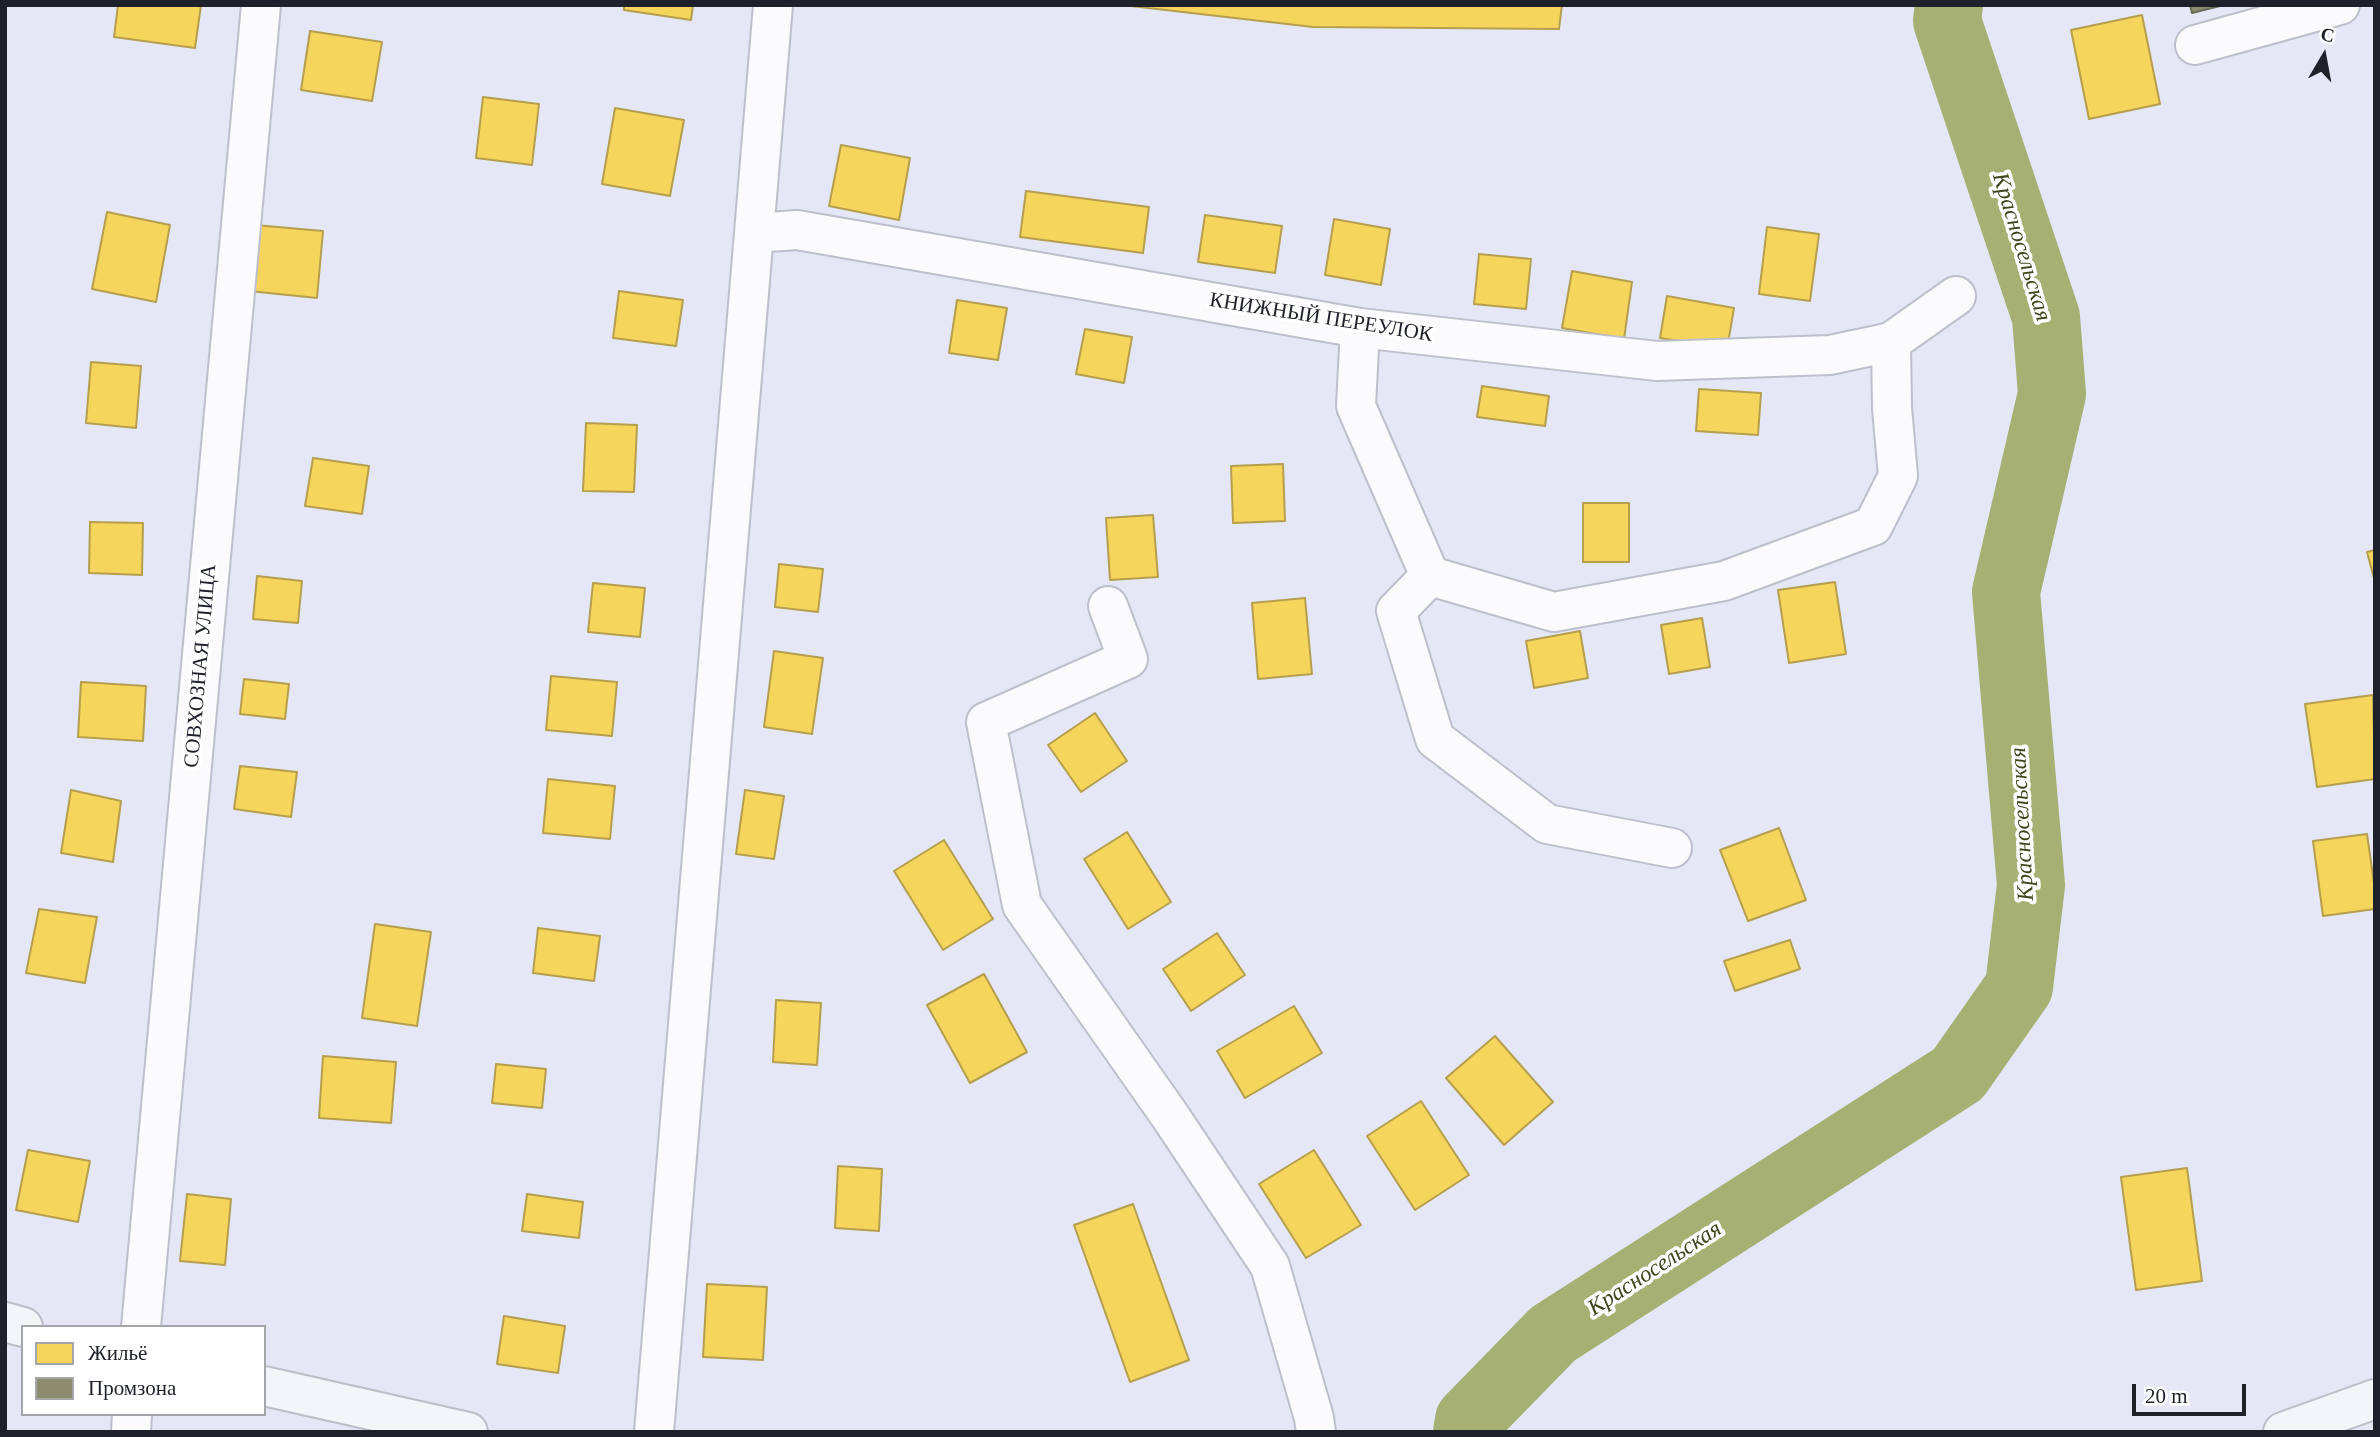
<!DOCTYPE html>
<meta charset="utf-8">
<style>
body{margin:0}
#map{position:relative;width:2380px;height:1437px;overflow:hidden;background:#e5e7f6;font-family:Georgia,serif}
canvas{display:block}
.frame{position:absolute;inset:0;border:7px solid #1e202a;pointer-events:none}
.legend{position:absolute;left:21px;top:1325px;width:245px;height:91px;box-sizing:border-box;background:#fff;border:2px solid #a5a6aa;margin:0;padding:9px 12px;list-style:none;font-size:21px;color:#1e202a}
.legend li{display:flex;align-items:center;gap:14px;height:35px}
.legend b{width:35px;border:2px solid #a5a6aa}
.north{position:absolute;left:2289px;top:21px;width:70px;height:70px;-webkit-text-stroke:5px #fff;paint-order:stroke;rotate:10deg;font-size:19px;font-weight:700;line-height:28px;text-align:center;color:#1e202a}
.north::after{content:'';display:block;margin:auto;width:24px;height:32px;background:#1e202a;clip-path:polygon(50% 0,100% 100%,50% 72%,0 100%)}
.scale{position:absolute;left:2132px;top:1384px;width:114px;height:32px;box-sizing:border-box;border:4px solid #1e202a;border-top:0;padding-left:9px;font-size:21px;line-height:24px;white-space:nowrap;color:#1e202a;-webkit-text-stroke:5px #fff;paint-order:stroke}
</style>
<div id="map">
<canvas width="2380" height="1437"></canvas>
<div class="frame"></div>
<ul class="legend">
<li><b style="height:19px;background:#f6d55c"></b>Жильё</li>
<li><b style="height:19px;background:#8c8c6e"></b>Промзона</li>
</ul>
<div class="north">С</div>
<div class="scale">20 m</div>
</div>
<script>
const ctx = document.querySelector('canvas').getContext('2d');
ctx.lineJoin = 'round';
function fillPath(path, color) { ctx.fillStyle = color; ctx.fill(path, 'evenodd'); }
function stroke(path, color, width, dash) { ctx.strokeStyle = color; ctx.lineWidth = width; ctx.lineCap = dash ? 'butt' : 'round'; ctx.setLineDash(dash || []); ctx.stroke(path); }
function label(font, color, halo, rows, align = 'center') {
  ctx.font = font + ' Georgia,serif'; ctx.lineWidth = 7; ctx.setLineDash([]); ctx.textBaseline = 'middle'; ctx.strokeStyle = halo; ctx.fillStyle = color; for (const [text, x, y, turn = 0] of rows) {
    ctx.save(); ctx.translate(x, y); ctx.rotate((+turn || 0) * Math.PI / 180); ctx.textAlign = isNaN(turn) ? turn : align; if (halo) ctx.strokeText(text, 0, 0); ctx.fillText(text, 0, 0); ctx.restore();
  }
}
const homes = new Path2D(`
 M118,5H201L195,48L114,37Z
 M624,5H693L691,20L624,10Z
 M1122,5H1562L1559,29L1313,27Z
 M2142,15L2160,104L2089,119L2071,30Z
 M310,31L382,42L372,101L301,90Z
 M483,97L539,104L532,165L476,158Z
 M615,108L684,120L670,196L602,184Z
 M841,145L910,158L899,220L829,206Z
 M1026,191L1149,207L1143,253L1020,237Z
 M107,212L170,225L156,302L92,289Z
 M1205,215L1282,226L1275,273L1198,262Z
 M1334,219L1390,229L1381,285L1325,275Z
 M255,225L323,231L317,298L249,291Z
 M1767,227L1819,234L1810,301L1759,294Z
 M1479,254L1531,259L1526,309L1474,304Z
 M1572,271L1632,282L1624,339L1562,328Z
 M619,291L683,300L676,346L613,338Z
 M1667,296L1734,308L1727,349L1660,338Z
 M957,300L1007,308L998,360L949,353Z
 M1085,329L1132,337L1124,383L1076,374Z
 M91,362L141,366L136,428L86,423Z
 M1482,386L1549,396L1545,426L1477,417Z
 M1699,389L1761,393L1758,435L1696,431Z
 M586,423L637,425L634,492L583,491Z
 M313,458L369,466L362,514L305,506Z
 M1283,464L1285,521L1233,523L1231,466Z
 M1583,503H1629V562H1583Z
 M1153,515L1158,577L1110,580L1106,518Z
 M90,522L143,523L142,575L89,573Z
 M2375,550V582L2367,552Z
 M779,564L823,569L818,612L775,607Z
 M257,576L302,581L298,623L253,619Z
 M1835,582L1846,654L1789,663L1778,590Z
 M593,583L645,588L640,637L588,632Z
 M1305,598L1312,674L1258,679L1252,603Z
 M1702,618L1710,667L1669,674L1661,625Z
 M1580,631L1588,678L1534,688L1526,641Z
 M774,651L823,658L812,734L764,727Z
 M551,676L617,682L612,736L546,730Z
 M244,679L289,684L285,719L240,714Z
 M81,682L146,686L143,741L78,737Z
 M2373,695L2375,779L2317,787L2305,704Z
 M1095,713L1127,761L1081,792L1048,745Z
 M240,766L297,772L291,817L234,809Z
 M548,779L615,786L610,839L543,833Z
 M71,790L121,801L113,862L61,853Z
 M745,790L784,796L774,859L736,854Z
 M1779,828L1806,900L1748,921L1720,850Z
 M1127,832L1171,902L1128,929L1084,859Z
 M2367,834L2375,890V909L2323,916L2313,841Z
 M944,840L993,919L943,950L894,871Z
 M39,909L97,917L85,983L26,973Z
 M375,924L431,932L417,1026L362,1018Z
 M538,928L600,936L594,981L533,973Z
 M1217,933L1245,975L1191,1011L1163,969Z
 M1790,940L1800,969L1735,991L1724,961Z
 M984,974L1027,1052L970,1083L927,1005Z
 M776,1000L821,1003L817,1065L773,1062Z
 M1294,1006L1322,1053L1245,1098L1217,1051Z
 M1495,1036L1553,1102L1504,1145L1446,1078Z
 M323,1056L396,1062L391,1123L319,1118Z
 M496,1064L546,1069L542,1108L492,1103Z
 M1421,1101L1469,1175L1415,1210L1367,1136Z
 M28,1150L90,1161L78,1222L16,1210Z
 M1314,1150L1361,1225L1306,1258L1259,1184Z
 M838,1166L882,1169L879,1231L835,1228Z
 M2187,1168L2202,1281L2136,1290L2121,1177Z
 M187,1194L231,1199L225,1265L180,1261Z
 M527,1194L583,1202L579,1238L522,1231Z
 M1133,1204L1189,1360L1130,1382L1074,1225Z
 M707,1284L767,1287L763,1360L703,1357Z
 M504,1316L565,1326L558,1373L497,1364Z`);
const industry = new Path2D(`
 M2190,5H2224L2192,13Z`);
const river = new Path2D(`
 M1467,1432L1469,1420L1553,1334L1958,1074L2019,987L2031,885L2006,592L2052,394L2046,317L1947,21L1949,5`);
const minor = new Path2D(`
 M2195,45L2340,5
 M754,233L797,230L1360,328L1657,361L1830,355L1891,342
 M1360,328L1356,406L1430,576L1554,612L1724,581L1873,526L1898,476L1892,408L1891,342L1956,296
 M1430,576L1396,611L1435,739L1547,824L1672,848
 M1108,606L1128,659L986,722L1022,905L1170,1116L1270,1266L1314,1418L1316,1432
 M141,1327L261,5
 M131,1432L132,1414
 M654,1432L773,5`);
const major = new Path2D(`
 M5,1322L23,1327
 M264,1386L468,1432
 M2283,1432L2375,1399`);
const streetNames = [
 ["КНИЖНЫЙ ПЕРЕУЛОК",1321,318,9],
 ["СОВХОЗНАЯ УЛИЦА",201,666,-85]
];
const waterNames = [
 ["Красносельская",2021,247,73],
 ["Красносельская",2023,824,-93],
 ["Красносельская",1655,1269,-33]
];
fillPath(homes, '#f6d55c');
stroke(homes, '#b59f4d', 2);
fillPath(industry, '#8c8c6e');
stroke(industry, '#6b6c5a', 2);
stroke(river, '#a5b072', 68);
stroke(minor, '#bdbfcb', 42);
stroke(major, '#bbbdc7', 42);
stroke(minor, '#fbfbfe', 38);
stroke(major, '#f3f5f9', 38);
label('21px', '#1e202a', '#fff', streetNames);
label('italic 23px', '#3d451d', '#fff', waterNames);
</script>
